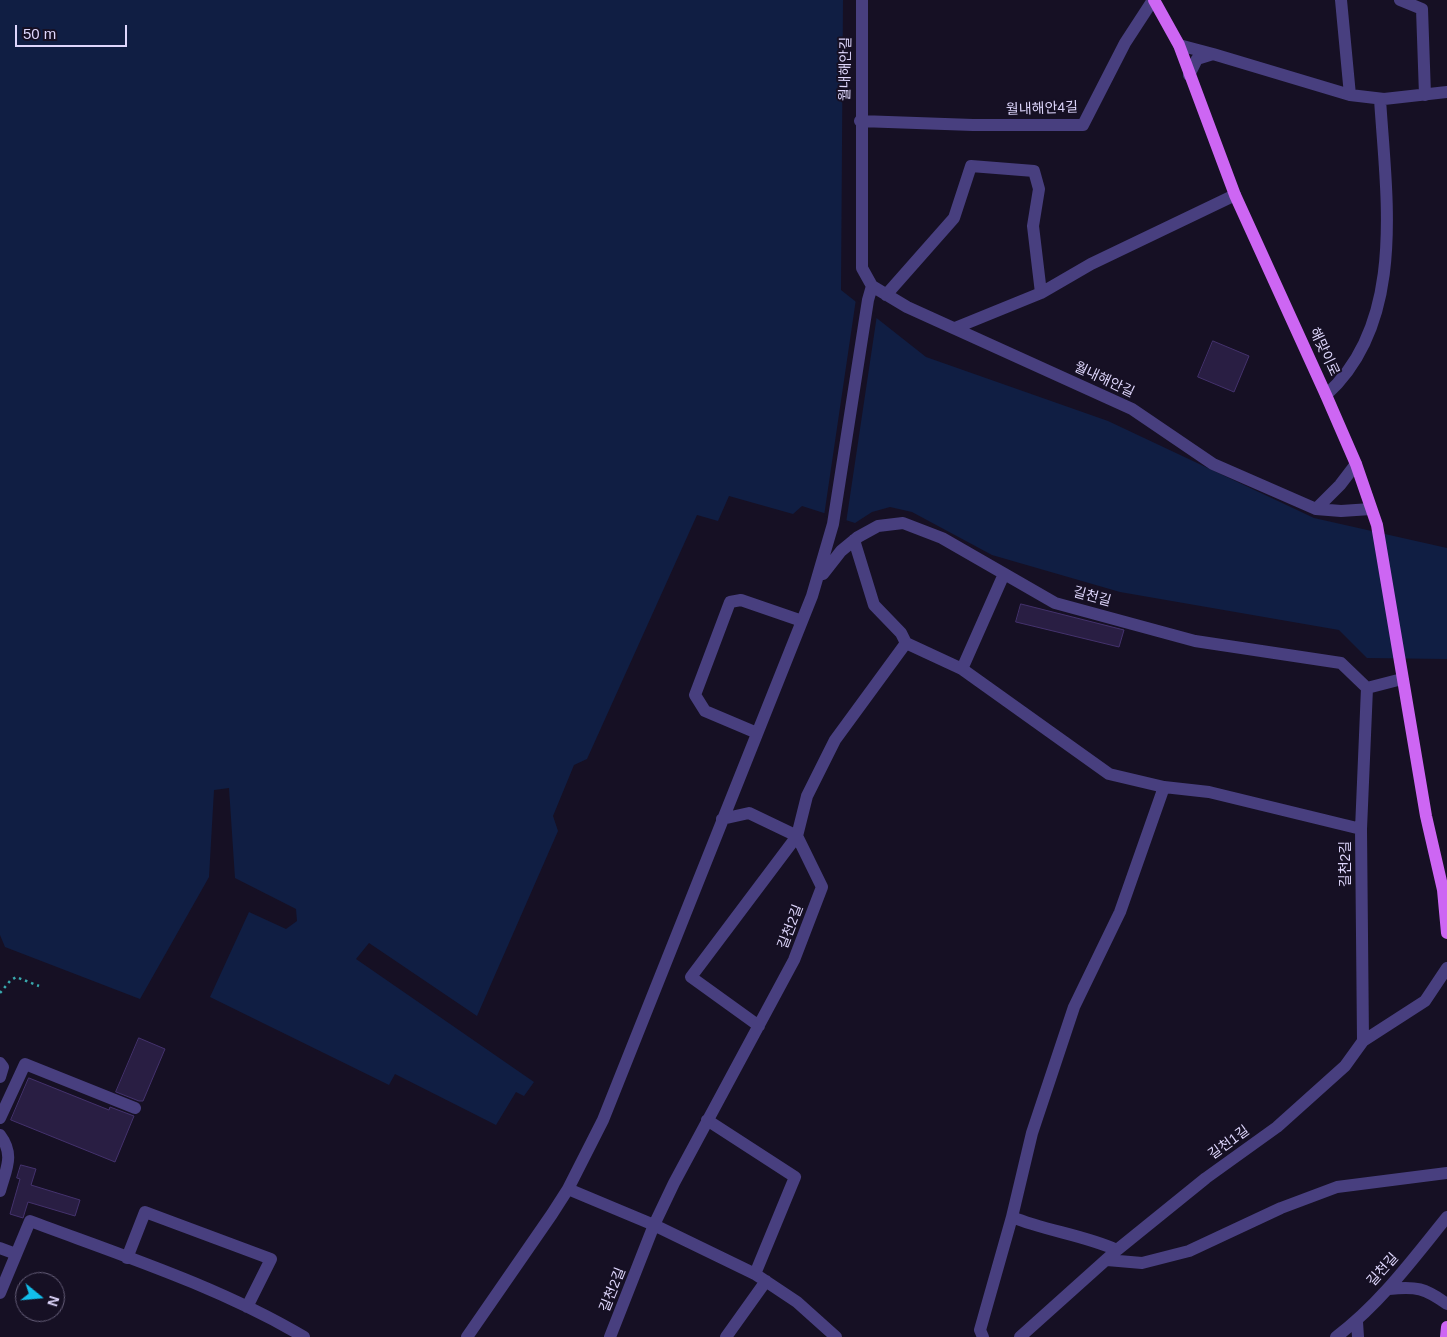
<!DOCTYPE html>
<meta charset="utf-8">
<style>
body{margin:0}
#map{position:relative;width:1447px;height:1337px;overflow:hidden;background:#161024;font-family:Arial,sans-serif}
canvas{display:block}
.north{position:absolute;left:15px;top:1272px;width:50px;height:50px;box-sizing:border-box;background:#161024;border:1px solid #665f7a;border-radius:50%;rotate:107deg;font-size:14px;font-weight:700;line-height:20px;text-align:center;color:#ded6fc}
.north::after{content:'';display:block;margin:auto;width:18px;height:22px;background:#12bfec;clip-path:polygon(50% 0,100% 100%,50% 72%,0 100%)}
.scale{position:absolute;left:15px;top:25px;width:112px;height:22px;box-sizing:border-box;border:2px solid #ded6fc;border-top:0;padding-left:6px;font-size:15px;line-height:18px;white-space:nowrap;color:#ded6fc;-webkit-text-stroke:4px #161024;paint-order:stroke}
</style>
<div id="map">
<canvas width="1447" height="1337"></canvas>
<div class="north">N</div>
<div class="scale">50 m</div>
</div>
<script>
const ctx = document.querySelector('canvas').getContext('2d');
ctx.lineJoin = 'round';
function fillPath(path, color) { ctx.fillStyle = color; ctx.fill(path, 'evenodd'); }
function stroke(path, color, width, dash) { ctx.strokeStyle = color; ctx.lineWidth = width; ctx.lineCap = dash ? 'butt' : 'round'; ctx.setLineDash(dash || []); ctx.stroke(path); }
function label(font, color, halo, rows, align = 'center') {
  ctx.font = font + ' Arial,"Noto Sans KR",sans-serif'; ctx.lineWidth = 4; ctx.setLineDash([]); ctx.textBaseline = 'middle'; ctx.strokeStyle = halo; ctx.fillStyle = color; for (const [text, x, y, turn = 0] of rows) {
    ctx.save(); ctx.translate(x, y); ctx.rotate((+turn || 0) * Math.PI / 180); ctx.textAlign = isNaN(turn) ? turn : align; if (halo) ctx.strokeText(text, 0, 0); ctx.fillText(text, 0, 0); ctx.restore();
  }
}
const water = new Path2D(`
 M0,0H843L841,290L926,357L1108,421L1314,518L1447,548V659L1367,658L1339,630L1120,592L992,555L912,512L890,507L872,512L855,523L802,506L793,514L729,496L718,521L697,515L587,759L574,765L553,816L558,831L477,1016L369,943L356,959L534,1082L524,1096L516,1092L496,1125L395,1074L389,1085L210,997L249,912L286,929L297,921L296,909L235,878L229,788L214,790L209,877L140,999L5,947L0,935Z`);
const pier = new Path2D(`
 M856,299L877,315L846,523L824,516Z`);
const building = new Path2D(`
 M1213,341L1249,356L1234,392L1198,377Z
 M1021,604L1124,630L1119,647L1016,622Z
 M139,1038L165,1049L143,1101H139L116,1092Z
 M29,1078L109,1110L110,1107L134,1116L115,1162L11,1120Z
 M21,1165L36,1169L31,1185L80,1200L75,1216L28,1202L23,1218L10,1214L20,1179L17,1178Z`);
const path = new Path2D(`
 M0,993L10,981L16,977L39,986`);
const minor = new Path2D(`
 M862,0V268L872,286L907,307L1132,409L1213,464L1316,509L1340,485L1356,464
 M1341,0L1350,95
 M1400,0L1422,9L1425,95
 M1179,45L1213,54L1350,95L1384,99L1447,92
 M1189,75L1197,59L1213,54
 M860,121L973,125H1083L1125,43L1153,0
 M886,295L954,218L971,166L1034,171L1039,189L1033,226L1041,293
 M955,328L1041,293L1091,264L1235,195
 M1326,395C1407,322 1386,196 1380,99
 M1316,509L1341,511L1371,509
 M854,540L874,605L901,633L906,643L962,669L1109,774L1164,787L1209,792L1361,829
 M823,574L841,551L858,537L878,526L903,523L942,538L1055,603L1195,641L1341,663L1367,688L1402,679
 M962,669L1004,574
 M757,733L705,711L695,695L730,602L741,600L802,621
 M722,819L749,813L797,836L691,977L759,1026
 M1363,1041L1361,829L1367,688
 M0,1063L3,1067L0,1077
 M0,1118L25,1064L135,1108
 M707,1120L795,1177L755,1274L654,1225L674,1183L794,960L822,887L797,836L807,796L835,740L906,643
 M0,1135C15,1155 6,1169 0,1191
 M568,1189L654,1225L610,1337
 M1012,1217C1046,1231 1084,1235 1117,1250
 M0,1248L16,1254
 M127,1258L145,1212L271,1259L247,1307
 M1107,1260L1142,1263L1189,1251L1281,1208L1337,1187L1447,1173
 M755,1274L797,1302L836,1337
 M1389,1289C1416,1286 1425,1288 1447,1304
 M0,1293L30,1221C121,1255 220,1287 304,1337
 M1357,1322L1358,1337
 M467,1337L552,1214L568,1189L603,1120L812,596L833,524L868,300L872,286
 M726,1337L766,1281
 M983,1337L980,1330L1012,1217L1032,1133L1074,1007L1120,912L1164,787
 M1020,1337L1117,1250L1206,1178L1277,1127L1345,1066L1363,1041L1425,1001L1447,968
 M1336,1337C1380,1304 1413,1259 1447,1217`);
const major = new Path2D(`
 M1154,0L1179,45L1235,195L1326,395L1356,464L1377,525L1426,816L1443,890L1447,933
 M1446,1337L1447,1327`);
const streetNames = [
 ["월내해안길",846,69,-89],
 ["월내해안4길",1042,109,-2],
 ["해맞이로",1324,352,65],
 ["월내해안길",1104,380,25],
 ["길천길",1092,597,15],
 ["길천2길",1346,864,-90],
 ["길천2길",791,927,-69],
 ["길천1길",1229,1143,-36],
 ["길천길",1383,1270,-48],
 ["길천2길",613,1290,-68]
];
fillPath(water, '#101e43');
fillPath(pier, '#161024');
fillPath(building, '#291e43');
stroke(building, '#44326d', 1);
stroke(path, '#39a8ad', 2.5, [2.5, 4]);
stroke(minor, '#483f7f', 12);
stroke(major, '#cd66f3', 12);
label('14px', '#ded6fc', '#161024', streetNames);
</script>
